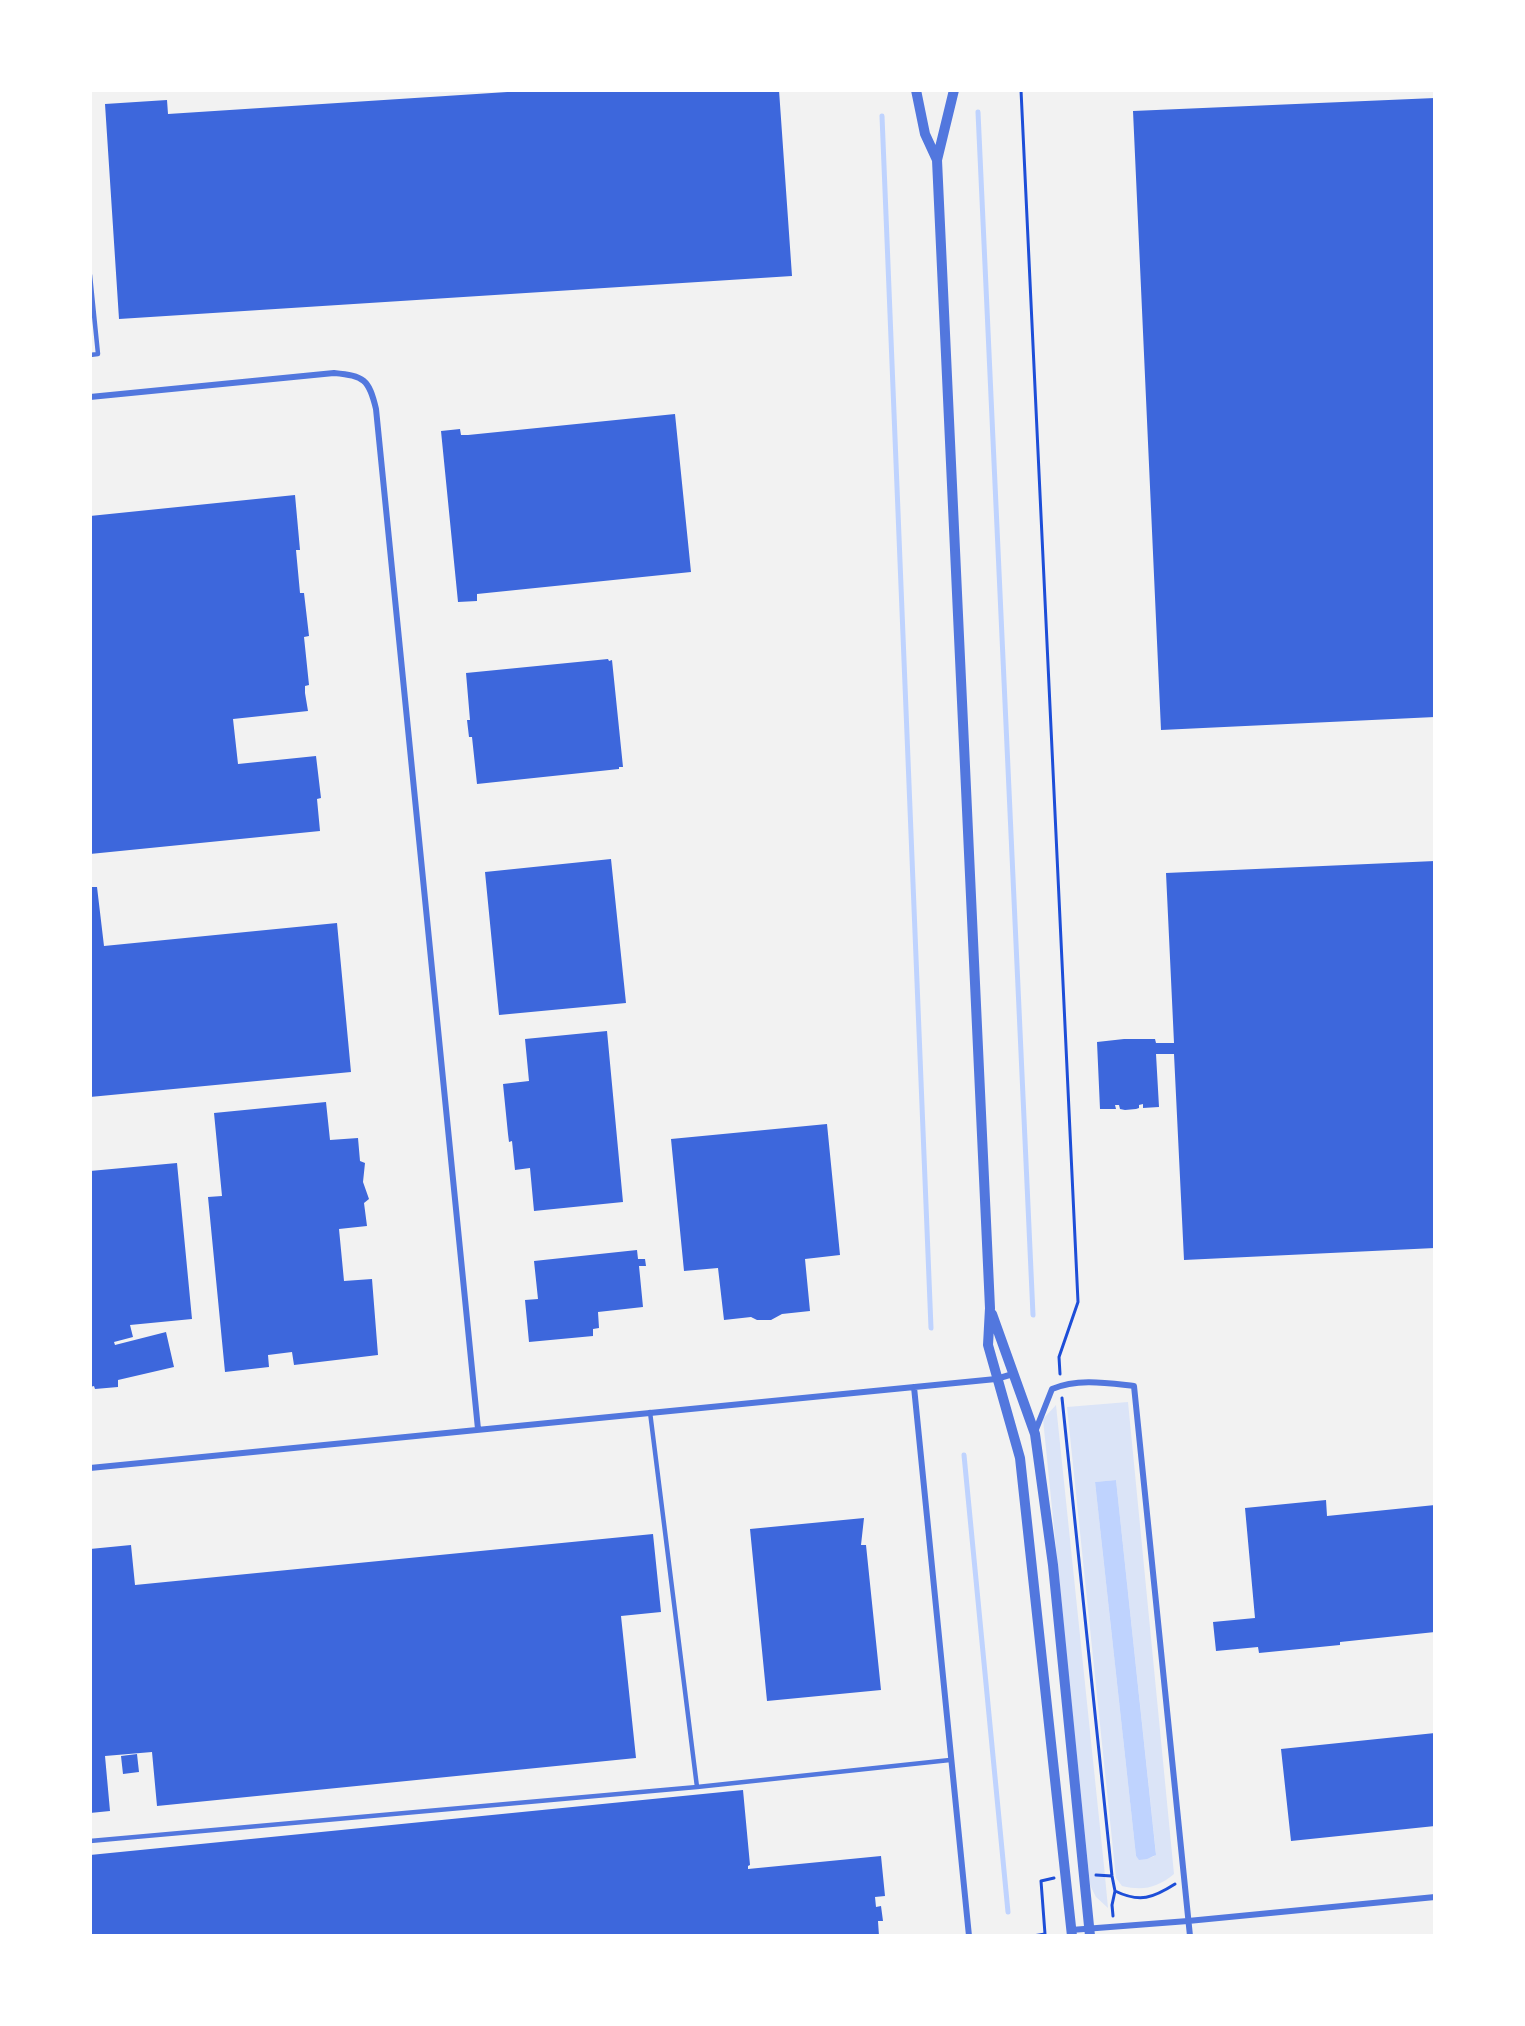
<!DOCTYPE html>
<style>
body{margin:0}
#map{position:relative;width:1525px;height:2026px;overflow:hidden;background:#f2f2f2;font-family:Cabin,sans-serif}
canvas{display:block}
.frame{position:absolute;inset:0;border:92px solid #fff;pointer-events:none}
</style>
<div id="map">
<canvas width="1525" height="2026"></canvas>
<div class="frame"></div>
</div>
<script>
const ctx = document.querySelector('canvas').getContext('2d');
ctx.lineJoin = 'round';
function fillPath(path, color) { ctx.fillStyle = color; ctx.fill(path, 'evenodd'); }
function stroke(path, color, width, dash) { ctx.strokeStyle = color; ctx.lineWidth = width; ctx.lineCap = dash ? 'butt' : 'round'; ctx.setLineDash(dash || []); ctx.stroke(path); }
const green = new Path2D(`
 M1128,1402L1174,1874C1157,1888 1143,1891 1122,1886L1116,1878L1067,1407ZM1116,1480L1156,1854L1153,1857L1139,1859L1136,1856L1095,1482Z
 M1056,1405L1104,1866L1108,1908L1096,1897L1090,1885L1043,1419Z`);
const water = new Path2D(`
 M1116,1480L1156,1855L1147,1859L1139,1860L1136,1856L1095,1482Z`);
const stream = new Path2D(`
 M978,112L1033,1315
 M882,116L931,1328
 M964,1455L1008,1912`);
const building = new Path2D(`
 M538,90H779L792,276L119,319L105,104L167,100L168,114Z
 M1435,98V717L1161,730L1133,111Z
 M675,414L691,572L477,594V601L458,602L441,431L460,429L461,435H468Z
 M295,495L300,550H296L300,593H304L309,636L304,637L309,685L305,686V693L308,711L233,719L238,764L316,756L321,798L317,799L320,831L90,854V516Z
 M608,659L609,661L612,660L623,767H619V769L477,784L472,737H469L467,720H470L466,673Z
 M611,859L626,1003L499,1015L485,872Z
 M1435,861V1248L1184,1260L1174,1054H1156L1159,1107L1143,1108V1104L1139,1105V1108L1136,1109L1125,1110L1120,1109L1119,1105H1115L1116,1109H1100L1097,1042L1124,1039H1155L1156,1043H1174L1166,873Z
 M90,887H97L104,946L337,923L351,1072L90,1097Z
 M607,1031L623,1202L534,1211L530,1168L515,1170L512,1141L509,1142L508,1134L503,1084L529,1081L525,1039Z
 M326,1102L330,1140L358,1138L360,1161L365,1163L363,1182L369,1199L364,1203L367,1226L339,1229L344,1281L372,1279L378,1355L294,1365L292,1352L268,1355L269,1367L225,1372L208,1197L222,1196L214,1113Z
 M827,1124L840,1255L805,1259L810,1311L782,1314L771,1320H757L751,1317L724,1320L718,1268L684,1271L671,1139Z
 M177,1163L192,1319L130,1325L133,1337L114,1342L115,1345L166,1332L174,1367L118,1380V1387L95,1389L94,1386L90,1387V1171Z
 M637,1250L638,1259H645L646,1266H639L643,1307L598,1312L599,1328L593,1329V1336L529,1342L525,1300L538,1299L534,1261Z
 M1326,1500L1327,1516L1435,1505V1632L1340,1642V1645L1259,1653L1258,1647L1216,1651L1213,1622L1255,1618L1245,1508Z
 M864,1518L861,1545H866L881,1690L767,1701L750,1529Z
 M653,1534L661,1612L621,1616L636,1758L157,1806L152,1752L105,1756L110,1811L90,1813V1549L131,1545L135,1585Z
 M1435,1733V1826L1291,1841L1281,1749Z
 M137,1754L139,1772L123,1774L121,1756Z
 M743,1790L750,1865L748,1866V1869L881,1856L885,1896L875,1897L876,1907L881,1906L883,1921H878L879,1936H90V1855Z`);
const path = new Path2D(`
 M1021,90L1078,1302L1059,1357L1060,1374
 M1062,1398L1112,1876L1115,1891L1112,1905L1113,1916
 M1096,1875L1112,1876
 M1115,1891C1140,1903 1153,1898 1175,1884
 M1033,1936L1045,1934L1041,1881L1054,1878`);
const service = new Path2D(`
 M90,275L98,354L90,355
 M650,1412L697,1787
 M90,1841L697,1787L950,1760`);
const minor = new Path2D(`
 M90,397L334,373C364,376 369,379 376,409L478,1429
 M914,1387L969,1936
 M1035,1432L1052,1389C1078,1378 1107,1383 1134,1386L1190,1936
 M90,1468L996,1379L1013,1374
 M1071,1930L1188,1921L1435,1897`);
const tertiary = new Path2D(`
 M916,90L925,134L937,160
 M954,90L937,160L990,1308L988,1345L1020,1458L1072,1936
 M992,1314L1035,1434L1053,1565L1090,1936`);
fillPath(green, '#dbe4f7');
fillPath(water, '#bfd3fe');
stroke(stream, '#bfd3fe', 5);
fillPath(building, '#3d67dc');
stroke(path, '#1d4ed8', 3);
stroke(service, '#5277de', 4.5);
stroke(minor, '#5277de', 6);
stroke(tertiary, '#5277de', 10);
</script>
